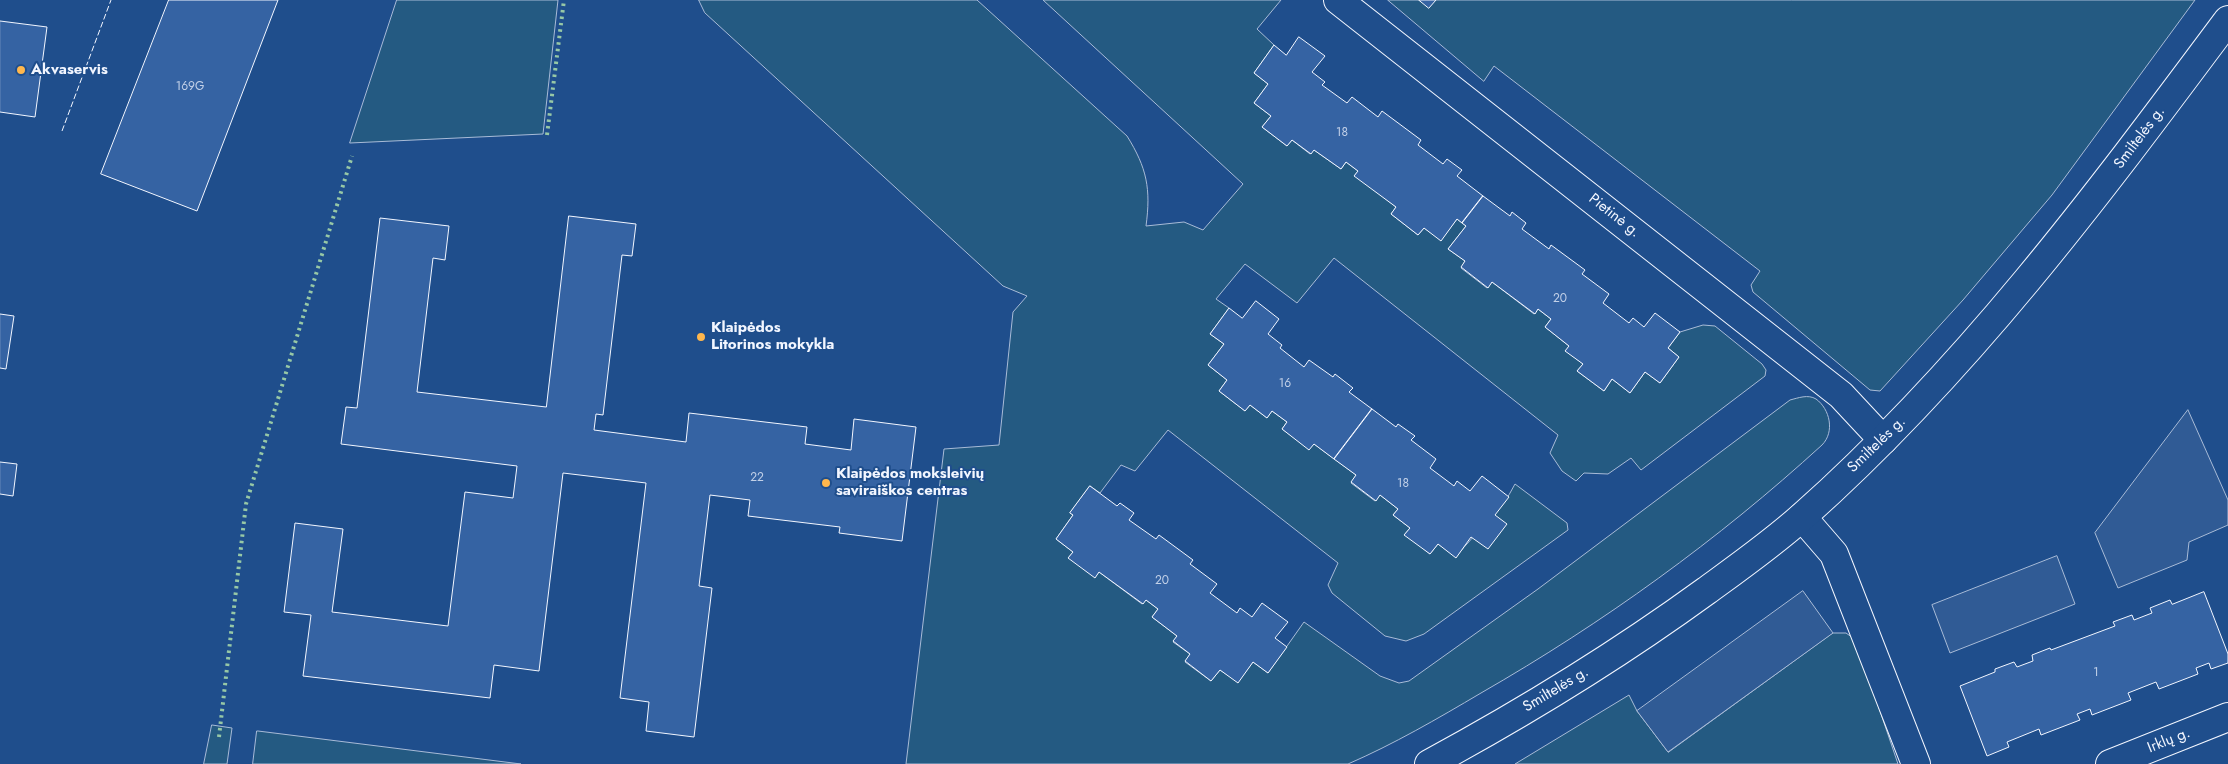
<!DOCTYPE html>
<meta charset="utf-8">
<style>
body{margin:0}
canvas{display:block;background:#1f4e8c}
</style>
<canvas width="2228" height="764"></canvas>
<script>
const ctx = document.querySelector('canvas').getContext('2d');
ctx.lineJoin = 'round';
function fillPath(path, color) { ctx.fillStyle = color; ctx.fill(path, 'evenodd'); }
function stroke(path, color, width, dash) { ctx.strokeStyle = color; ctx.lineWidth = width; ctx.lineCap = dash ? 'butt' : 'round'; ctx.setLineDash(dash || []); ctx.stroke(path); }
function label(font, color, halo, rows, align = 'center') {
  ctx.font = font + ' Jost,sans-serif'; ctx.lineWidth = 4; ctx.setLineDash([]); ctx.textBaseline = 'middle'; ctx.strokeStyle = halo; ctx.fillStyle = color; for (const [text, x, y, turn = 0] of rows) {
    ctx.save(); ctx.translate(x, y); ctx.rotate((+turn || 0) * Math.PI / 180); ctx.textAlign = isNaN(turn) ? turn : align; if (halo) ctx.strokeText(text, 0, 0); ctx.fillText(text, 0, 0); ctx.restore();
  }
}
const green = new Path2D(`
 M397,0H558L543,134L350,143Z
 M699,0H977L1127,136C1147,168 1151,189 1146,226L1184,222L1203,230L1243,184L1043,0H1281L1257,29L1274,45L1254,73L1268,84L1254,103L1271,116L1262,127L1287,146L1292,140L1310,154L1314,150L1341,169L1346,162L1358,171L1355,175L1396,207L1391,214L1418,235L1424,228L1441,240L1457,219L1466,226L1448,249L1465,261L1461,268L1487,288L1492,282L1534,314L1538,309L1551,319L1545,327L1569,346L1566,351L1583,364L1577,371L1604,391L1612,379L1630,393L1645,372L1660,383L1679,357L1668,348L1680,332L1703,325L1715,326L1762,364L1766,370L1765,376L1641,470L1631,458L1608,474L1584,473L1576,481L1562,471L1550,453L1558,435L1334,258L1297,303L1245,264L1216,299L1229,308L1210,334L1224,344L1208,365L1227,380L1219,391L1245,411L1250,405L1267,418L1272,411L1287,422L1282,429L1309,449L1314,444L1356,475L1351,483L1375,501L1380,495L1398,509L1393,515L1410,528L1405,534L1430,554L1438,544L1456,557C1475,532 1501,513 1515,484L1567,523L1568,530L1424,634L1406,641L1385,636L1332,593L1328,585L1338,563L1168,430L1135,471L1121,465L1100,493L1090,486L1070,513L1073,515L1056,539L1073,552L1069,557L1095,577L1099,572L1142,604L1146,600L1158,609L1152,617L1177,636L1173,642L1190,654L1185,662L1211,681L1220,670L1238,682L1253,662L1268,673L1304,622L1380,676L1399,683L1409,681L1538,589L1790,400C1798,398 1808,394 1816,399C1830,409 1835,432 1822,445C1718,540 1603,623 1481,693C1437,719 1394,744 1348,764H906L944,449L999,445L1013,312L1027,296L1003,286L705,13Z
 M1388,0H2195L2052,195L1963,300L1880,391L1870,390L1753,292L1751,285L1760,271L1494,66L1484,81Z
 M1833,633H1846L1856,640L1898,764H1515L1629,695L1637,711L1668,752Z
 M212,725L232,728L227,764H204Z
 M257,731H258L521,764H253Z`);
const parking = new Path2D(`
 M2188,410L2228,500V525L2189,542L2187,560L2118,588L2095,533Z
 M2057,556L2075,604L1950,653L1932,605Z
 M1803,591L1833,633L1668,752L1637,711Z`);
const building = new Path2D(`
 M169,0H278L197,211L101,174Z
 M1419,0H1436L1429,8Z
 M0,21L47,27L35,117L0,112Z
 M1299,37L1325,56L1312,72L1325,82L1322,85L1347,103L1352,97L1378,117L1382,111L1421,140L1418,145L1443,164L1447,159L1462,170L1457,176L1483,196L1462,223L1457,219L1441,241L1424,228L1418,235L1391,214L1396,207L1354,176L1358,171L1346,162L1341,169L1314,150L1311,154L1292,140L1287,146L1262,127L1271,116L1254,103L1268,84L1254,73L1274,45L1286,55Z
 M1483,196L1510,216L1512,212L1526,223L1522,229L1549,249L1551,245L1585,270L1582,274L1609,294L1603,303L1629,323L1633,318L1644,327L1655,313L1680,332L1668,348L1679,357L1660,383L1645,372L1630,393L1612,379L1604,391L1577,371L1583,364L1565,351L1569,346L1545,327L1551,319L1538,309L1535,314L1492,282L1488,288L1461,267L1465,261L1448,249L1466,226L1462,223Z
 M569,216L636,224L632,256L622,255L603,415L596,414L594,430L686,442L689,413L807,427L805,444L851,450L854,419L916,427L902,541L839,533L840,527L748,516L750,500L710,495L699,586L712,588L694,737L646,731L649,702L620,698L646,483L563,473L539,671L494,665L490,698L303,676L311,615L284,612L295,523L343,529L332,612L448,626L465,492L513,498L517,466L341,444L346,407L357,408L380,218L449,226L445,260L433,258L417,392L546,407Z
 M1256,301L1279,319L1268,334L1282,345L1280,348L1304,367L1309,360L1333,377L1335,374L1353,388L1349,392L1372,409L1334,459L1314,444L1309,450L1282,429L1287,422L1272,411L1267,418L1250,405L1245,411L1219,391L1227,380L1208,365L1224,344L1210,334L1229,308L1242,318Z
 M0,314L14,316L6,369L0,368Z
 M1372,409L1396,427L1398,424L1415,436L1411,440L1436,459L1430,468L1454,486L1457,481L1470,491L1482,476L1509,497L1495,515L1507,524L1488,549L1471,537L1456,558L1438,544L1430,554L1404,535L1410,528L1393,515L1398,509L1380,495L1376,501L1351,482L1356,475L1334,459Z
 M0,462L17,464L13,496L0,494Z
 M1090,486L1117,506L1120,503L1134,513L1129,520L1156,539L1159,535L1193,560L1190,564L1217,584L1210,593L1237,613L1240,608L1252,617L1262,603L1288,622L1275,638L1287,647L1268,673L1253,662L1238,683L1220,670L1211,681L1185,661L1190,654L1173,641L1177,636L1152,617L1158,609L1146,600L1143,604L1099,572L1095,578L1068,558L1073,552L1056,539L1073,515L1070,513Z
 M2204,592L2228,654V663L2211,669L2209,663L2196,668L2198,674L2159,689L2156,682L2128,693L2131,700L2092,715L2090,709L2077,714L2080,720L2041,735L2039,729L2007,742L2009,747L1987,756L1960,686L1995,672V669L2014,662L2017,667L2033,661L2032,655L2050,648L2051,650L2115,626L2113,622L2132,615L2134,620L2152,613L2150,608L2170,600L2172,604Z`);
const street = new Path2D(`
 M1338,0L1841,395L1883,440
 M1802,517L1834,554L1916,764
 M2110,764L2228,717`);
const secondary = new Path2D(`
 M1429,764C1525,712 1618,655 1706,591C1739,567 1773,543 1803,516C1968,369 2096,197 2228,20`);
const hedge = new Path2D(`
 M547,135L564,0
 M219,737L246,504L352,156`);
const fence = new Path2D(`
 M62,131L111,0`);
const markers = [
 [21,70,5,"#ffb74d"],
 [701,337,5,"#ffb74d"],
 [826,483,5,"#ffb74d"]
];
const numberNames = [
 ["169G",190,87],
 ["18",1342,133],
 ["20",1560,299],
 ["16",1285,384],
 ["22",757,478],
 ["18",1403,484],
 ["20",1162,581],
 ["1",2096,673]
];
const poiNames = [
 ["Akvaservis",31,70],
 ["Klaipėdos",711,328],
 ["Litorinos mokykla",711,345],
 ["Klaipėdos moksleivių",836,474],
 ["saviraiškos centras",836,491]
];
const streetNames = [
 ["Smiltelės g.",2140,138,-53],
 ["Pietinė g.",1614,216,38],
 ["Smiltelės g.",1877,445,-44],
 ["Smiltelės g.",1556,690,-31],
 ["Irklų g.",2169,741,-22]
];
fillPath(green, '#245a82');
stroke(green, '#a8bbd7', 1);
fillPath(parking, '#305b95');
stroke(parking, '#a8bbd7', 1);
fillPath(building, '#3563a3');
stroke(building, '#f2f6ff', 1);
stroke(street, '#f2f6ff', 30);
stroke(secondary, '#f2f6ff', 30);
stroke(street, '#1f4e8c', 28);
stroke(secondary, '#1f4e8c', 28);
stroke(hedge, '#97c8a6', 4, [2.5, 4]);
stroke(fence, '#f2f6ff', 1, [6, 2.5]);
for (const [x, y, r, color] of markers) { const dot = new Path2D(); dot.arc(x, y, r, 0, 2 * Math.PI); ctx.fillStyle = color; ctx.fill(dot); stroke(dot, '#1f4e8c', 2); }
label('12px', '#c3d1e8', null, numberNames);
label('bold 15px', '#f2f6ff', '#1f4e8c', poiNames, 'left');
label('15px', '#f2f6ff', '#1f4e8c', streetNames);
</script>
